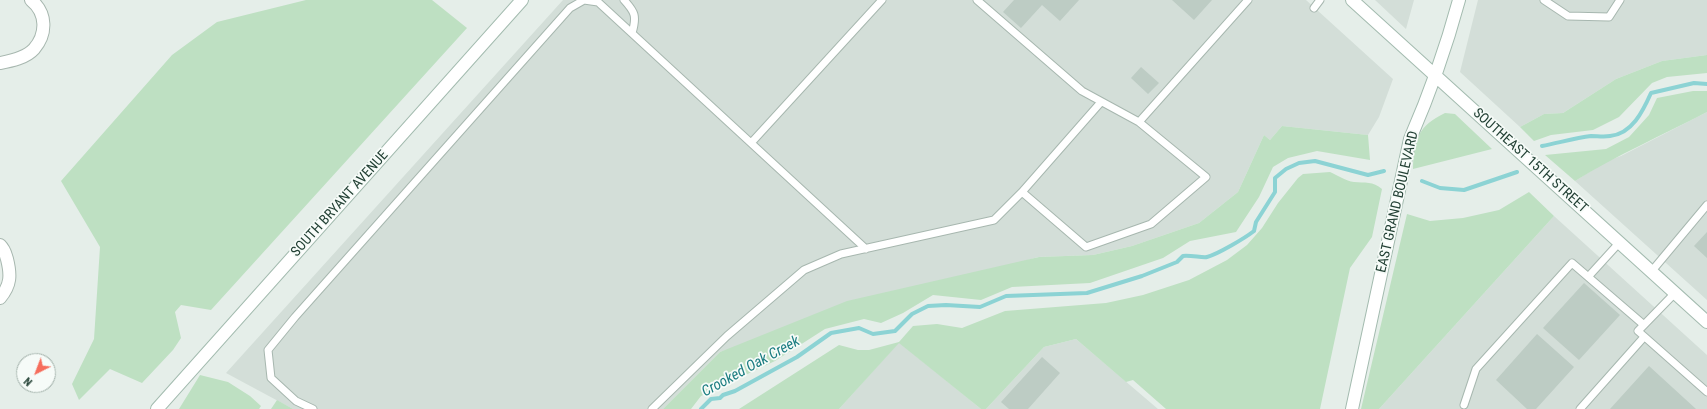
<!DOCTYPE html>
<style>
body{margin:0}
#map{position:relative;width:1707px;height:409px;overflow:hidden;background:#e5eee9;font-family:"Roboto Condensed",sans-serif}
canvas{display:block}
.north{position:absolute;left:16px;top:353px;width:40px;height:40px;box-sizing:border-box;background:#f6fbf8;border:1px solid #a2b1aa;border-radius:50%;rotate:222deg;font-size:11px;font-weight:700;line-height:16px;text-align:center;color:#234135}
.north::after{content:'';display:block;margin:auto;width:14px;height:18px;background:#f66d5c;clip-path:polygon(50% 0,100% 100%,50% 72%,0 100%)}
</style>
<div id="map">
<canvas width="1707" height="409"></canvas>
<div class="north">N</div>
</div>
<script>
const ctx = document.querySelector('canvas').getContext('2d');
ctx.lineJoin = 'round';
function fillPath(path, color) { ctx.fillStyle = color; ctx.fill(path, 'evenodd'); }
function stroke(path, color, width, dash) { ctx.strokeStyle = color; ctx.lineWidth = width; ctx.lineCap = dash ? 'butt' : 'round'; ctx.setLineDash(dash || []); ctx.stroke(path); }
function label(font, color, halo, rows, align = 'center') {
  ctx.font = font + ' "Roboto Condensed",sans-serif'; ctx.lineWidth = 3.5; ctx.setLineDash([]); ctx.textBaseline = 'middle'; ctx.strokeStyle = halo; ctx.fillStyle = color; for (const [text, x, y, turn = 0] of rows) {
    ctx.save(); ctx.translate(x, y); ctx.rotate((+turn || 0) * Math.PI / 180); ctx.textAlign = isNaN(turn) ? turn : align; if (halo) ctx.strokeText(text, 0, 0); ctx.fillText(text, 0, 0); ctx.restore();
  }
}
const built = new Path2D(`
 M563,0H1306L1393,79L1379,117L1368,135L1282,126L1270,140L1264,135L1238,192L1199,223L1132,246L1093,255L1038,257L720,352L663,409H293L226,373Z
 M1375,0H1414L1406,29Z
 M1478,0H1707V55L1662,61L1616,79L1563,113L1544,114L1520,127L1460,72Z
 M1707,112V300L1575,181L1607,161L1621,156Z
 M1554,216L1707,355V409H1379Z
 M1076,339L1158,409H986L1044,347Z
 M899,342L981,409H839Z`);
const green = new Path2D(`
 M306,0H432L467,28L211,310L181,305L175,312L181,338L173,350L142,383L110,369L79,400L72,384L94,339L100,247L61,181L172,55L217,22Z
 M1707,55V73L1667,77L1652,83L1619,117L1593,130L1551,135L1534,141L1520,127L1544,114L1563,113L1616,79L1662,61Z
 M1693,91H1707V112C1663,135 1617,155 1575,181L1545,155L1606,149L1629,137L1649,115L1657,98Z
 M1445,113L1455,114L1492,149L1413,169C1414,139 1418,126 1445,113Z
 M1282,126L1368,135L1370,160L1317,151L1288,158L1273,167L1259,197L1236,232L1190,241L1163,258L1090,283L1012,287L981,300L933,295L903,313L881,323L864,319L825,329L775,361L701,396L691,409H663L720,352L847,301L1039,257L1093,255L1132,246L1199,223L1238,192L1264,135L1270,140Z
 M1330,172C1337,175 1346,181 1354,182C1365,183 1373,181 1382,189L1372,237L1350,268L1320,409H1166L1133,380L1126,382L1076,339L1044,347L986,409H981L899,343L839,409H739L839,345L858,350H869L899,342L913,326L937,324L962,328L1005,311L1106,303L1143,295L1189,280L1227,260L1247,245L1262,228L1278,203L1298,178L1303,174Z
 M1529,192L1554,216L1379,409H1361L1407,214L1430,221L1463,218L1499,210Z
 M200,375L228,382L250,396L261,406L259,409H179Z
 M277,400L293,409H271Z`);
const stream = new Path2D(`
 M1542,146C1558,143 1575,138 1591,136C1597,136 1604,137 1610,136C1632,134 1643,111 1651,93L1694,83L1707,84
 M1422,181L1440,188L1464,190L1517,172
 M701,409L711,399L720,398L723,395L735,391L797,357L831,333L859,328L873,334L895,331L912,314L928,306L946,305L980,307L1006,296L1087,293L1142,276L1177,262L1183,256C1190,255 1203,258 1207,257C1218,254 1245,238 1254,231L1256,222L1275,192V178L1286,169L1299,163L1315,161L1368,175L1384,171`);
const building = new Path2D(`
 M1014,0H1079L1060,21L1042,5L1021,28L1003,12Z
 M1172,0H1212L1194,20Z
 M1141,67L1159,83L1148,94L1131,78Z
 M1707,232V258L1694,246Z
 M1584,283L1620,315L1579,360L1543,328Z
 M1537,334L1574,367L1536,409H1527L1496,380Z
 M1042,357L1060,373L1028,409H1009L1001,402Z
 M1649,366L1696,409H1610Z`);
const lane = new Path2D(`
 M624,0C635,12 637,16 632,33
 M977,0L1082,91L1139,122L1248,0
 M1544,0L1568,16L1609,17L1620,0
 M1314,8L1320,0
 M751,143L882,0
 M1022,192L1101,102
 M1651,272L1707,205
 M1588,277L1619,243
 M1675,293L1638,331L1707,392
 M1464,405L1476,369L1572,263L1644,325
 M313,409L296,401L271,378L268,350L295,317L570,8L584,0L598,2L866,249
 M652,409L727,336L804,270L841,254L994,220L1022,192L1086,247L1151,224L1206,177L1139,122
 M1580,409L1644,337`);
const street = new Path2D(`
 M0,63C11,61 26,58 34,49C47,34 47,13 31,0
 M0,245C5,250 5,253 7,259C11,275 11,285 0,298`);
const secondary = new Path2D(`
 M1352,0L1707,322
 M157,409L522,0
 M1352,409L1410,139C1430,93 1446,48 1459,0`);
const streetNames = [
 ["SOUTHEAST 15TH STREET",1530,161,42],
 ["EAST GRAND BOULEVARD",1398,202,-77],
 ["SOUTH BRYANT AVENUE",340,204,-48]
];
const waterNames = [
 ["Crooked Oak Creek",751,367,-29]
];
fillPath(built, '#d3ded8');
fillPath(green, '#bee0c2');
stroke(stream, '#8cd3d4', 4);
fillPath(building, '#bdccc4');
stroke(lane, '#a7b7af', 9);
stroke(street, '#a7b7af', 14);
stroke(secondary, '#a3bbaf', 14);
stroke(lane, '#fff', 7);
stroke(street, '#fff', 12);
stroke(secondary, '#fff', 12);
label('14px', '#234135', '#f6fbf8', streetNames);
label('italic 15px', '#1a7c80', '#f6fbf8', waterNames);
</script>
